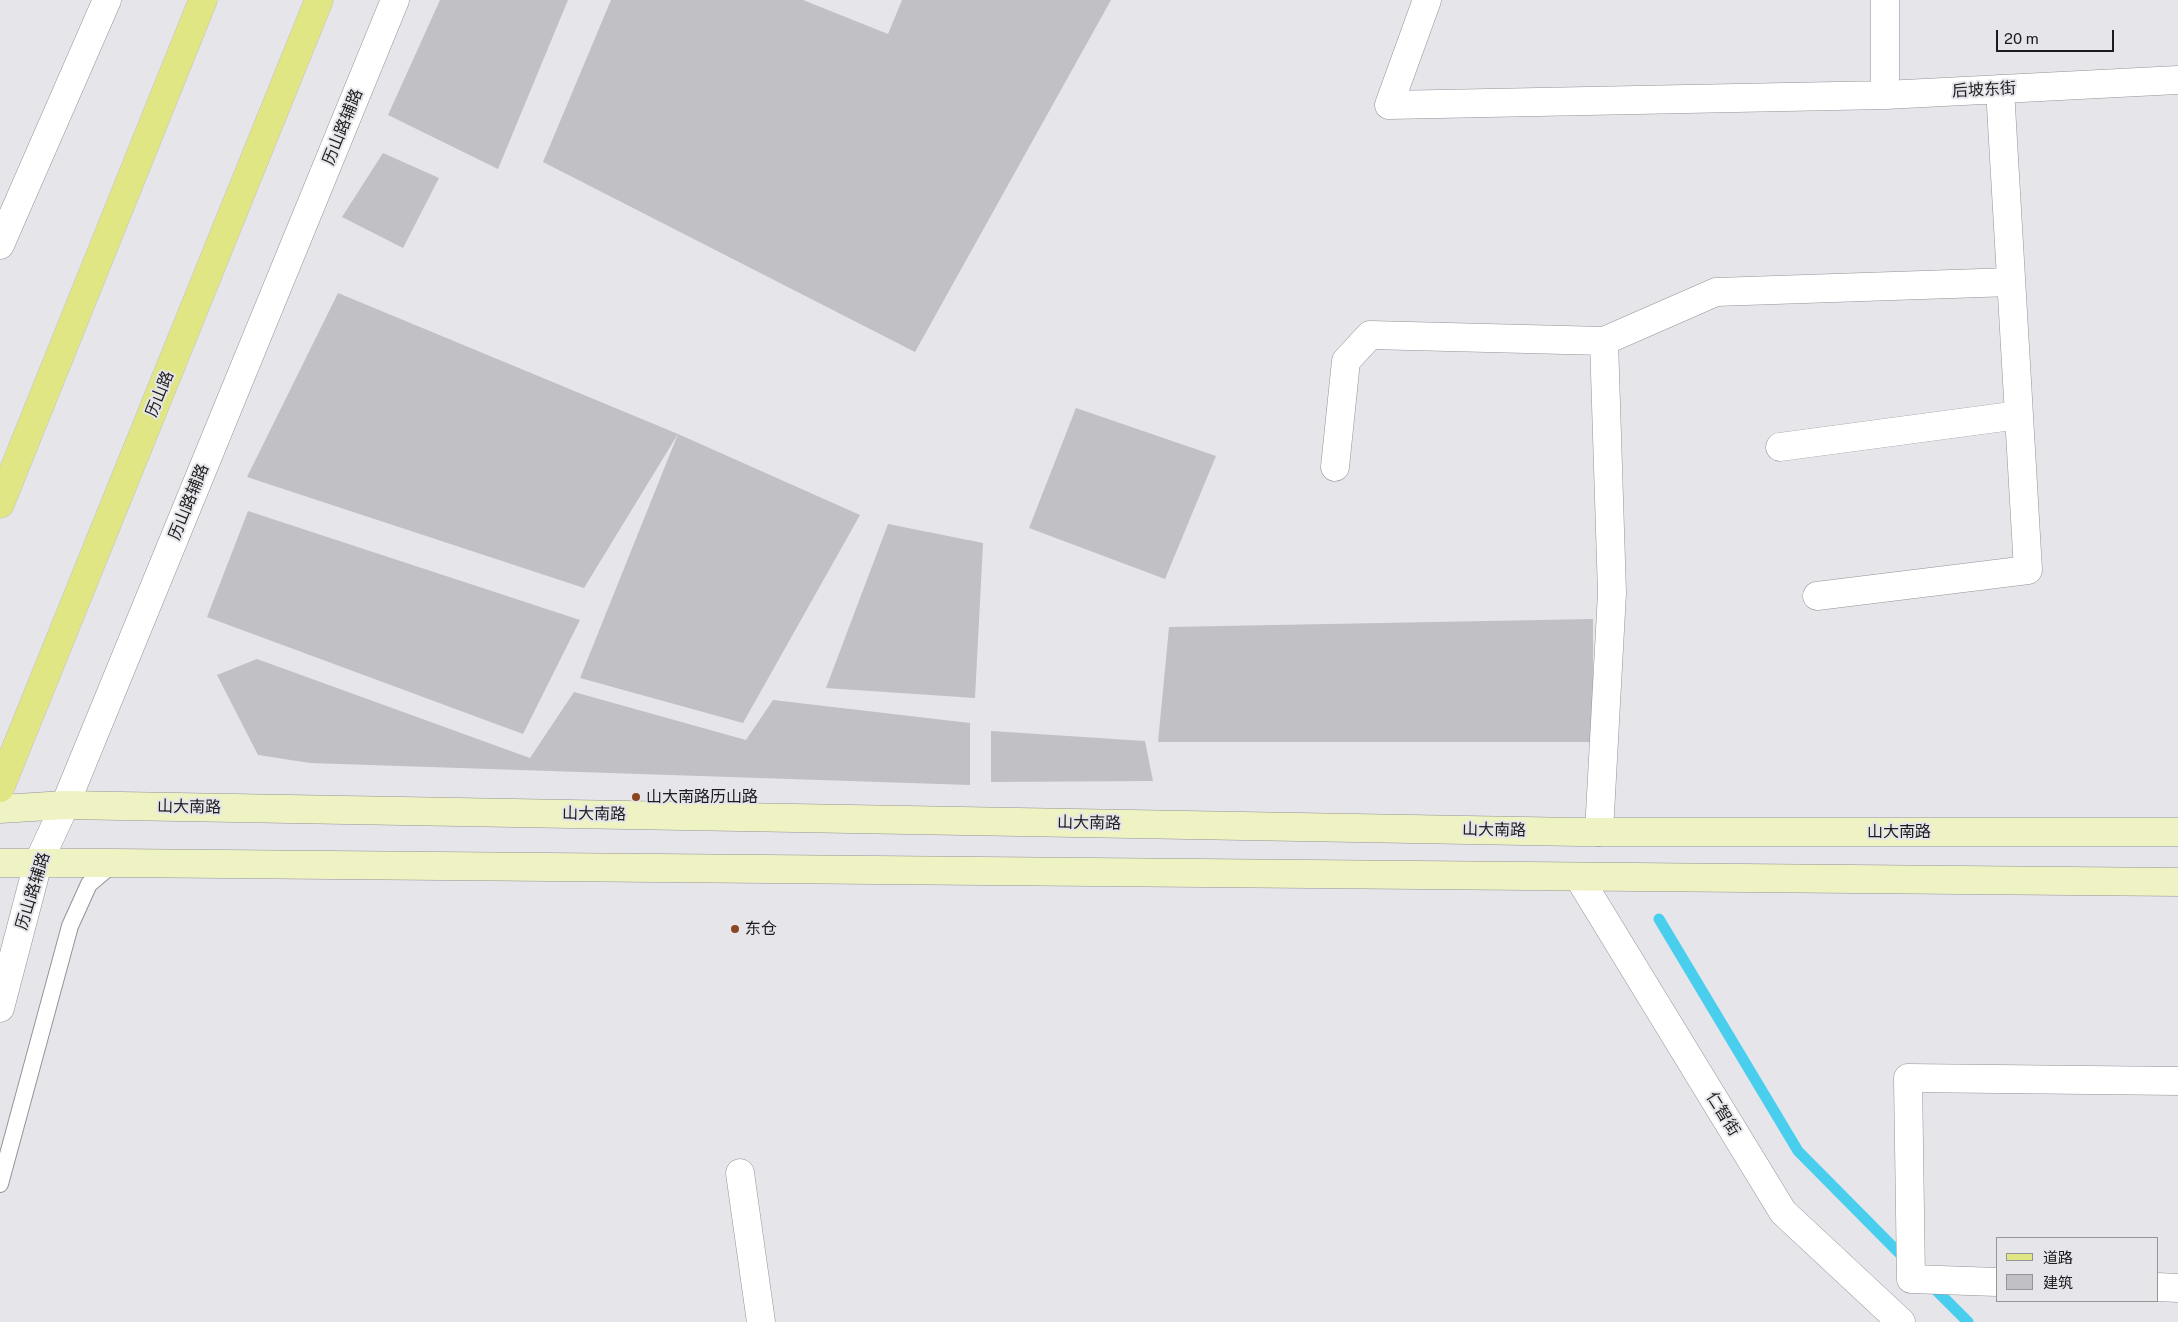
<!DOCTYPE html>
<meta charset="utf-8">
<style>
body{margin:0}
#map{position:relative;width:2178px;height:1322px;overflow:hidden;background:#e5e5ea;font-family:"Public Sans","Noto Sans SC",sans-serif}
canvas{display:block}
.legend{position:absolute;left:1996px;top:1237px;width:162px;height:65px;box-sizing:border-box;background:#e5e5ea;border:1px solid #959598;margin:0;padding:6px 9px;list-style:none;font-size:15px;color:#1c1c1e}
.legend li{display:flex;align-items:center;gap:10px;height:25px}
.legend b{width:25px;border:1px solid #959598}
.scale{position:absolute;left:1996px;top:30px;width:118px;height:22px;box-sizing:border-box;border:2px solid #1c1c1e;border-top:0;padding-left:6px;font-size:15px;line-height:18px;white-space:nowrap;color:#1c1c1e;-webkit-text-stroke:4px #e5e5ea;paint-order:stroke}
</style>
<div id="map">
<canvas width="2178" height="1322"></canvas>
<ul class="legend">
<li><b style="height:6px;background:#e0e684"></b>道路</li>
<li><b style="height:14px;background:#c0c0c5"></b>建筑</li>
</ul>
<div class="scale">20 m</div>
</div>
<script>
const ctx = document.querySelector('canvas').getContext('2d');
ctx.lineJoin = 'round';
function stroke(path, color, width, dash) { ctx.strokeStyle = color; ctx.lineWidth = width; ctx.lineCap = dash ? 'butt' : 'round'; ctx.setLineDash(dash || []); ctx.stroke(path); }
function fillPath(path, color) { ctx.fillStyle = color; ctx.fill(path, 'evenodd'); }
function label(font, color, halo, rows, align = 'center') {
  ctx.font = font + ' "Public Sans","Noto Sans SC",sans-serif'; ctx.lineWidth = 4; ctx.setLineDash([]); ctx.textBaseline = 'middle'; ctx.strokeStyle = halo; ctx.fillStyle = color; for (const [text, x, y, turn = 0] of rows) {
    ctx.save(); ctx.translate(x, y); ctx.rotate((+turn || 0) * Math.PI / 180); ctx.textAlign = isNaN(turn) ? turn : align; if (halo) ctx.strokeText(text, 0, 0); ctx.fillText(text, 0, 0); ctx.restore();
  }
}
const stream = new Path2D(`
 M1659,919L1798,1151L1907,1261
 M1929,1283L1968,1322`);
const building = new Path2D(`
 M440,0H568L498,169L388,115Z
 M611,0H803L888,34L902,0H1111L915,352L543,162Z
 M383,153L439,178L403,248L342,217Z
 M338,293L678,434L584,588L247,477Z
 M1076,408L1216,456L1165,579L1029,528Z
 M678,434L860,515L743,723L580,678Z
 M248,511L580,620L523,734L207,617Z
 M888,524L983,543L975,698L826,688Z
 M1593,619V742H1158L1169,627Z
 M257,659L530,758L574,692L746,740L773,700L970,723V785L310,763L258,755L217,675Z
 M991,731L1145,741L1153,781L991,782Z`);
const service = new Path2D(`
 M0,1184L70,926L89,884L114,863`);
const minor = new Path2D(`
 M1427,0L1389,105L1885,95
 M1885,0V95L2178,80
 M1604,341L1716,292L2011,282
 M1780,447L2019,415
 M1335,467L1346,361L1370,335L1604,341L1612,593L1599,832
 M1817,596L2028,570L2000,89
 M1579,878L1783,1212L1901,1322
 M740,1173L761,1322
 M1997,1282L1911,1279L1908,1078L2178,1081
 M2157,1287L2178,1288`);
const tertiary = new Path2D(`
 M0,245L107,0
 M0,1008L38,863L65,805L395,0`);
const secondary = new Path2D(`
 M0,809L65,805L1579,832H2178
 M0,863H114L2178,882`);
const primary = new Path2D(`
 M0,504L203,0
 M0,788L319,0`);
const markers = [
 [636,797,5,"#8c4521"],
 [735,929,5,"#8c4521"]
];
const streetNames = [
 ["后坡东街",1984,90,-3],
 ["历山路辅路",343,127,-68],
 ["历山路",160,394,-68],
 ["历山路辅路",189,502,-68],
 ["山大南路",189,807,1],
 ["山大南路",594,814,1],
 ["山大南路",1089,823,1],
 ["山大南路",1494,830,1],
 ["山大南路",1899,832],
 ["历山路辅路",33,891,-73],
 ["仁智街",1723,1114,58]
];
const poiNames = [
 ["山大南路历山路",646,797],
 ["东仓",745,929]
];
stroke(stream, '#4aceee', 11);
fillPath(building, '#c0c0c5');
stroke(service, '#939398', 18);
stroke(minor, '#939398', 29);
stroke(tertiary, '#939398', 29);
stroke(secondary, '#939398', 29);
stroke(primary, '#c4c4c4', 29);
stroke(service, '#fff', 16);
stroke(minor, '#fff', 28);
stroke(tertiary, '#fff', 28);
stroke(secondary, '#eff2c2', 28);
stroke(primary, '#e0e684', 28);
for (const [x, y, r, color] of markers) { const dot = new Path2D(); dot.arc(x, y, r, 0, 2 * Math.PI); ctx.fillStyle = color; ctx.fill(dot); stroke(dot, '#e5e5ea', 2); }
label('16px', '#1c1c1e', '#e5e5ea', streetNames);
label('16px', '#1c1c1e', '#e5e5ea', poiNames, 'left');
</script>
